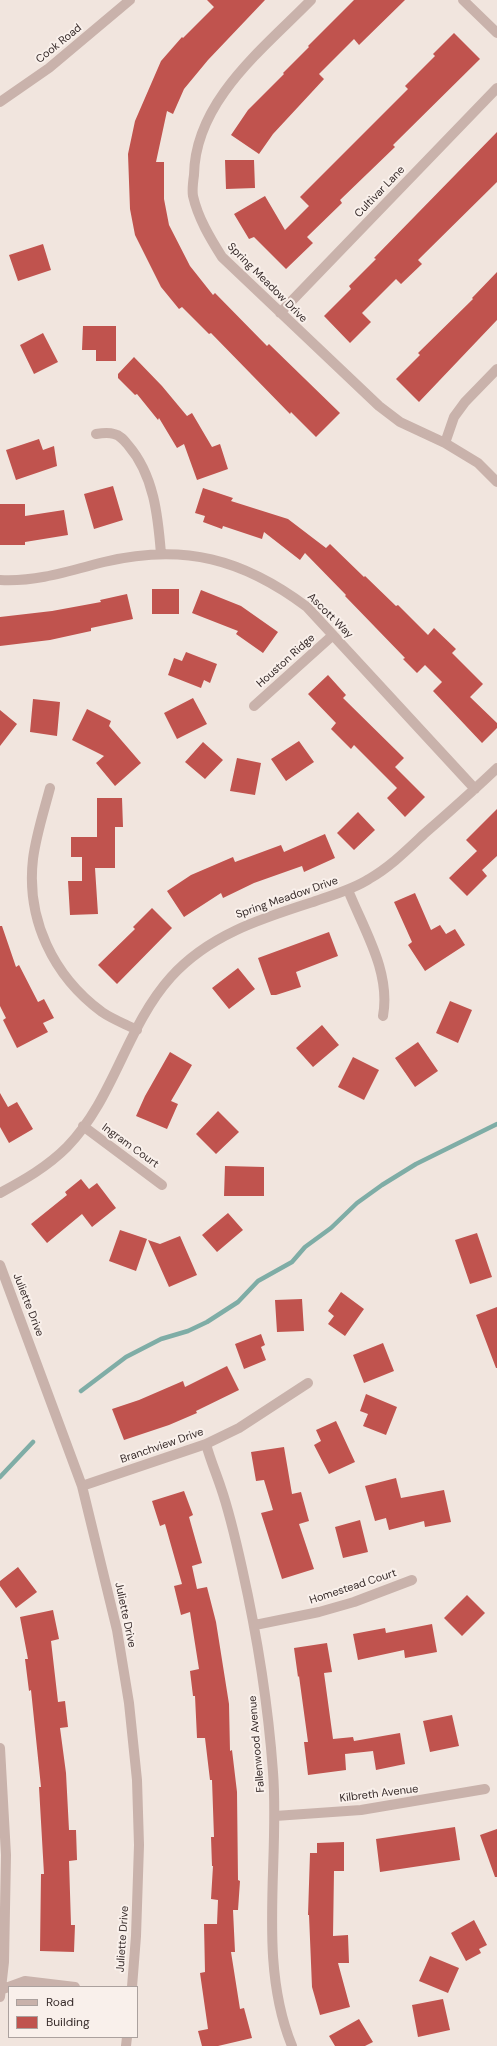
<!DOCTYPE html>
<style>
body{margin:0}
#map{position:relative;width:497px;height:2046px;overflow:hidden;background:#f1e5de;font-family:"DM Sans",sans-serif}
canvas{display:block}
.legend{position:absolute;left:8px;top:1986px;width:130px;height:52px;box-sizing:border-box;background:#f9f0eb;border:1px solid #aba19e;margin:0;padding:5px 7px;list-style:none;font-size:12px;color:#372b2a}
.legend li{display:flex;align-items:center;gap:8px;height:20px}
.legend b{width:20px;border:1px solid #aba19e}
</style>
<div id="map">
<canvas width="497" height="2046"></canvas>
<ul class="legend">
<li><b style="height:5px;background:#c9b2ab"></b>Road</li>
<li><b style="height:11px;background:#c0534e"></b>Building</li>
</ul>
</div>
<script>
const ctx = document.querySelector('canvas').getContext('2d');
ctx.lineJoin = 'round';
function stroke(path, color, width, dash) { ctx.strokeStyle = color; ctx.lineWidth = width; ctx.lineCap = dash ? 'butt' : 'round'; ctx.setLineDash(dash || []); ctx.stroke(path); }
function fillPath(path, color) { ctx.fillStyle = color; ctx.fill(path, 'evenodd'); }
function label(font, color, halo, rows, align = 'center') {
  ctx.font = font + ' "DM Sans",sans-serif'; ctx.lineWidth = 4; ctx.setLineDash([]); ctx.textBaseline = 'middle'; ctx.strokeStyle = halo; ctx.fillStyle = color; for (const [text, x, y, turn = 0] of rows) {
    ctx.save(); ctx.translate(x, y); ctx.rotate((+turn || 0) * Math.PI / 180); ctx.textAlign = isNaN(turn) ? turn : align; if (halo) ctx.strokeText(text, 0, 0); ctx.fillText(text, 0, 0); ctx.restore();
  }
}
const stream = new Path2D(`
 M81,1391L126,1357L161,1339L188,1331L207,1322L238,1302L258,1281L292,1262L305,1247L331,1228L357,1203L382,1185L416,1164L497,1124
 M0,1477L33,1442`);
const building = new Path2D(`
 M207,0H265L208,60L184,89L173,114L167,111L156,162H164V199L169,225L190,266L213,295L215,293L267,346L269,344L340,413L316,437L291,412L290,414L211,333L209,334L182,307L179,309L161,287L135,235L130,209L128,154L135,121L161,61L182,37L183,38L214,7Z
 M354,0H405L359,45L354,39L319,74L324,79L273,134L259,154L231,135L248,110L284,74L283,73L309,47L308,46Z
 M454,33L480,59L393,145L395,147L340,200L342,203L307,237L313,243L286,269L254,237L249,239L234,214L265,196L285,230L309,206L300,197L408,89L405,86L435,56L433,54Z
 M497,132V182L418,260L422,264L401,284L396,279L362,313L371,322L350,343L324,316L351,289L349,286L376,259L374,258Z
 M225,160H254L255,188L226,189Z
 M43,244L51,270L18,281L9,255Z
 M497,272V320L419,402L396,379L420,355L418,353L473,299L472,298Z
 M83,326H116V361H96V350H82Z
 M43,333L58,362L34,374L20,345Z
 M134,357L162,386L187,416L192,413L212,447L220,444L228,469L197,480L184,444L177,448L159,418L158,420L137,394L135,395L118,378V374Z
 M39,439L43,450L54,446L57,466L16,480L6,450Z
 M113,486L123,520L94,529L84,494Z
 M203,488L233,498L231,501L288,519L326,548L330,544L364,577L365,576L396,606L398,605L428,635L434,628L456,649L452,653L483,684L470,697L497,723V728L482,743L433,691L442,682L425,665L417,673L403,659L405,658L345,596L346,595L305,553L300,560L264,532L262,539L223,526L222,529L203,522L205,516L195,513Z
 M0,504H25V516L64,510L68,535L25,542V545H0Z
 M152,589H179V614H152Z
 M201,590L241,606L278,632L263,653L236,634L238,631L192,613Z
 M127,594L133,619L91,628V631L50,640L0,646V617L52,611L101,602L100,600Z
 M186,652L217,664L210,683L204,680L201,688L168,675L174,658L182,661Z
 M328,675L346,695L343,698L404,758L395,767L425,797L405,817L387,798L397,788L354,745L351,749L331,729L336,723L308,694Z
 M193,698L207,724L177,739L164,713Z
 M33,699L60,702L57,736L30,732Z
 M87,709L111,721L109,726L141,763L115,786L96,763L104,756L72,740Z
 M0,710L17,724L0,746Z
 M299,741L314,762L286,781L271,759Z
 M203,742L223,760L205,779L185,762Z
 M237,758L261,763L255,795L230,791Z
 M97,798H122L123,827H115V868H95L98,914L70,915L68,881H82V857H71V837H97Z
 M497,809V856L482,870L487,876L467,896L449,878L477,851L466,840Z
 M358,812L375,830L354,850L337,833Z
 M325,834L335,858L304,872L302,866L254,883L223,898L221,893L184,917L167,891L191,875L233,857L235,862L281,845L284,852Z
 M415,893L431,930L440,925L446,934L455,929L465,945L425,971L408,945L412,942L394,902Z
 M152,908L172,928L117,984L98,965L135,929L133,927Z
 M0,926H2L16,967L19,965L38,1002L44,999L54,1018L43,1023L48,1032L17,1048L3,1020L6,1018L0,1006Z
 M329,932L338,956L296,972L301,987L276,995H271L258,958Z
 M238,968L255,989L229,1009L212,988Z
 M450,1001L472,1010L458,1043L436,1033Z
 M322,1025L339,1045L313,1067L296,1048Z
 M418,1042L438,1071L415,1087L395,1058Z
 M170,1052L192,1065L171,1101L178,1104L167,1129L136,1116L145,1096Z
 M353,1057L379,1070L364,1100L338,1087Z
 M0,1093L8,1107L17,1102L33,1129L9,1143L0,1127Z
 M218,1111L239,1132L216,1154L196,1134Z
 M225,1166L264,1167V1196H224Z
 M81,1179L89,1189L97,1183L116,1208L92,1227L82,1214L47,1243L31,1224L67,1195L65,1192Z
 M228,1213L243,1230L217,1252L202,1235Z
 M120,1230L147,1239L136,1271L109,1261Z
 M477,1233L492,1277L470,1284L455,1240Z
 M180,1236L197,1275L169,1287L148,1240L160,1244Z
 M341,1292L364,1309L345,1336L328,1324L334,1316L328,1311Z
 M302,1299L304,1331L277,1332L275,1300Z
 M497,1307V1368H496L476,1315Z
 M261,1334L265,1345L261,1347L266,1360L244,1369L235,1344Z
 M383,1343L394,1371L364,1383L353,1355Z
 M227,1366L239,1390L196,1411L197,1413L169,1425L124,1440L112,1409L139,1400L183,1381L185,1387Z
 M366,1394L397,1407L386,1435L363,1426L368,1414L360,1411Z
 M336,1421L355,1462L329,1474L314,1445L321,1441L316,1430Z
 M284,1447L292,1494L301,1492L309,1521L299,1524L314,1569L282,1579L261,1513L273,1510L264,1480L256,1481L251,1452Z
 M396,1478L401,1498L444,1490L451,1522L425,1527L424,1521L389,1530L386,1518L375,1521L365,1486Z
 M184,1491L193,1515L189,1517L202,1563L192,1566L197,1589L207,1587L216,1622L229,1704L230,1751L232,1750L237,1792L238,1880L240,1881L238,1910H233L235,1952H231L240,2009L244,2008L252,2038L218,2046H202L198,2031L208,2029L200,1973L205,1972L204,1924H217L218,1900L211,1899L213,1866H212L211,1837H214L212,1780H210L205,1738H197L195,1696H193L190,1671L199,1669L190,1612L181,1615L174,1586L182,1584L165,1524L160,1526L152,1501Z
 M360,1520L368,1552L343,1558L335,1527Z
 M18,1567L37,1592L16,1608L0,1586V1581Z
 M467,1595L485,1613L462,1636L444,1618Z
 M53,1610L59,1639L51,1641L58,1702L65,1701L68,1727L60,1728L66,1773L69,1830H76L77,1860L69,1861L71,1925H75L74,1952L40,1951L41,1874H44L39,1787H41L31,1690L29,1691L25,1659H28L20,1617Z
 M432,1624L437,1652L405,1658L404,1650L358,1660L353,1634L385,1628L386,1633Z
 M327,1643L332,1672L324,1673L333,1739L353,1737L354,1741L400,1733L405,1764L376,1770L373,1751L345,1754L346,1770L308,1775L304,1742H308L299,1676L298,1677L294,1648Z
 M452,1715L459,1746L430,1752L423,1721Z
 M455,1827L460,1860L380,1872L376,1839Z
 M497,1829V1877H495L480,1835Z
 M344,1842V1871H334L333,1936L348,1935L349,1963H338L350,2007L320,2015L312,1987L309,1915H308L310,1853H317V1843Z
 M474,1920L487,1945L479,1949L481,1953L466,1961L451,1933Z
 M430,1956L459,1968L448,1993L419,1981Z
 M443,1999L450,2030L418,2037L412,2005Z
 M359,2019L373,2042L365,2046H335L329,2036Z`);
const minor = new Path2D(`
 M311,0C263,49 195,101 194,175C193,182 192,190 193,196C198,218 210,238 222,257L379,406L400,422L445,443L478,463L497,482
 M463,0L497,33
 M0,102L49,68L130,0
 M280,313L497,88
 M96,434C102,433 108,432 114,434C120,435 124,440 128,445C154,475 158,516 161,554
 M445,443L454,417L465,402L497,369
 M0,580C37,582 69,571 104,562C184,543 243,559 307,607L475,789
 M254,706L333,635
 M50,788C44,811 36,835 33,859C26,919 53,976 102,1012C112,1019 125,1024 137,1030
 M348,890C364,930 391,972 383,1016
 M83,1126L162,1185
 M0,1193C24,1180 47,1167 67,1147C114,1099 126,1027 171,977C209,935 260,919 313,902C332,895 352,890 369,879C390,867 407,850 424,834C449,812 473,791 497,768
 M0,1265L82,1486L117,1630L129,1703L137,1780L139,1845L136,1936L132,1987
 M206,1444C210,1459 216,1473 221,1488C230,1514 236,1541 242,1568C257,1635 268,1703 273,1772C280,1861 257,1961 292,2046
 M82,1486L206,1444L239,1428L308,1383
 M255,1625L319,1612L354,1602L412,1580
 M0,1748L6,1855L4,1962L0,1997
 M275,1816L361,1810L485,1789
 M0,1990L25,1981L75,1987
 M126,2046L127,2037`);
const streetNames = [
 ["Cook Road",59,44,-39],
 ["Cultivar Lane",380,192,-46],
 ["Spring Meadow Drive",267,283,45],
 ["Ascott Way",330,616,45],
 ["Houston Ridge",286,661,-42],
 ["Spring Meadow Drive",287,898,-19],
 ["Ingram Court",130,1146,36],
 ["Juliette Drive",28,1305,69],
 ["Branchview Drive",162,1446,-19],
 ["Homestead Court",353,1587,-18],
 ["Juliette Drive",125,1615,78],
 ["Fallenwood Avenue",257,1744,-95],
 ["Kilbreth Avenue",379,1794,-7],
 ["Juliette Drive",123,1939,-86]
];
stroke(stream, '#7fada6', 4.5);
fillPath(building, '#c0534e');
stroke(minor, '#c9b2ab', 10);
label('11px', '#372b2a', '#f9f0eb', streetNames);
</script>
